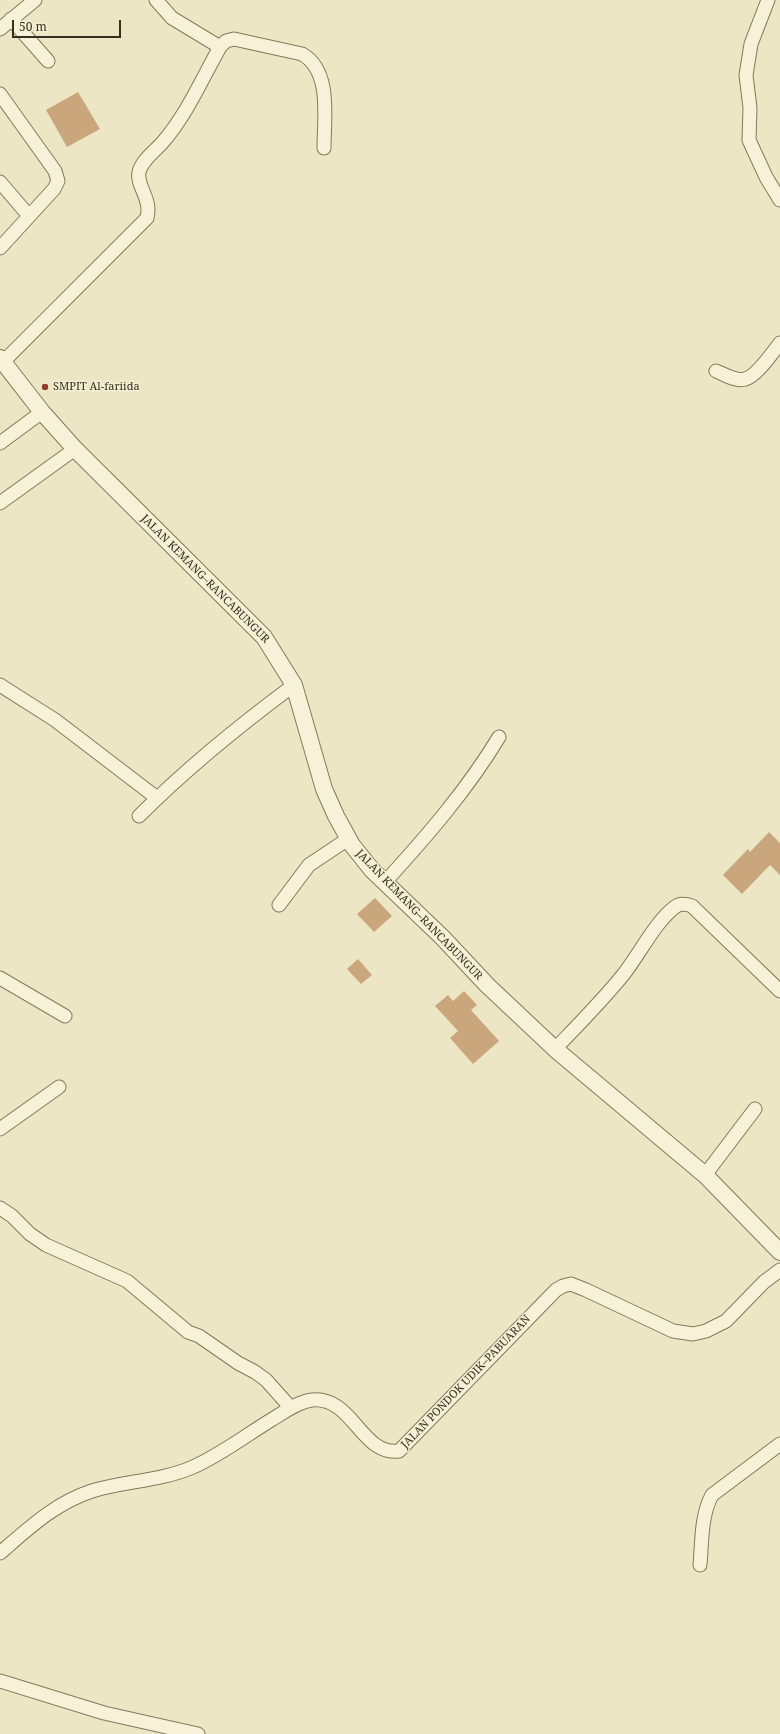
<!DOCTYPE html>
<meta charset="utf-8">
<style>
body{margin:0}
#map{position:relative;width:780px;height:1734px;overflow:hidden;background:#ece6c4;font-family:"Noto Serif",serif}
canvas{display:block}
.scale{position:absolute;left:12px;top:20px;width:109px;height:18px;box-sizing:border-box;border:2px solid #372e1f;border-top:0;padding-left:5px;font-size:12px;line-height:14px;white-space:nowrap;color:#372e1f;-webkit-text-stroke:3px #f4efd3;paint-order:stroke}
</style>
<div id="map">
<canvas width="780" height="1734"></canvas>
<div class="scale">50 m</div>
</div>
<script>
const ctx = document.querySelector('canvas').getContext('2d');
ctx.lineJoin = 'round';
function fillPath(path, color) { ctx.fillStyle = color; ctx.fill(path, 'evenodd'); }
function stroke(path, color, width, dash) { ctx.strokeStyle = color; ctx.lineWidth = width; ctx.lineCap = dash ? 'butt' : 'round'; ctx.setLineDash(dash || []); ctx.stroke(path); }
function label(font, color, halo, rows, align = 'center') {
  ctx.font = font + ' "Noto Serif",serif'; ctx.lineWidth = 3; ctx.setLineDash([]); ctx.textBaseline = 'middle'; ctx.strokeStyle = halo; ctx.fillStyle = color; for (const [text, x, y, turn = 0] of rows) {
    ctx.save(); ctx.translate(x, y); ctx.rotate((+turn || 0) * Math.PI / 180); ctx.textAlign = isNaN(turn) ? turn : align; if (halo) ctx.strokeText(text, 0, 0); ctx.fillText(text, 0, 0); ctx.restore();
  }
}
const building = new Path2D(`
 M78,92L100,129L67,147L46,110Z
 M769,832L780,843V875L770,865L742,894L723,875L748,849L750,852Z
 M375,898L392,916L374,932L357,914Z
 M358,959L372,975L361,984L347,969Z
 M464,991L477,1005L471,1010L499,1041L473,1064L450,1038L458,1031L435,1006L448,995L453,1001Z`);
const minor = new Path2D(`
 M156,0L172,18L220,47
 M768,0L751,44L746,75L750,108L749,140L766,177L780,200
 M11,19L48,61
 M0,29L35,0
 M0,94L55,171L58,181L54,189L0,248
 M0,182L29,216
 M3,362L147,218C152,198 136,186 139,172C142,160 154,152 162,143C186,116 202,79 220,47L226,41L234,39L302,54C332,71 324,118 324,148
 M716,371C724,374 736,382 745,379C756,377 773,352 780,343
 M0,443L42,412
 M0,503L75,449
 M0,685L55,720L157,798
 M139,816C187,768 240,725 294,685
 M385,882C427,836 467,790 499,737
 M279,905L309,865L348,839
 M0,978L65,1016
 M555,1049C578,1025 602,1001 623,975C639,955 655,922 675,907C680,903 686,904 692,906L780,991
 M0,1129L59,1087
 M705,1175L755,1109
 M0,1208L12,1216L30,1234L46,1245L127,1281L188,1332L199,1336L238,1363L255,1372L266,1380L291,1408
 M0,1553C29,1528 55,1503 92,1491C125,1481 161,1481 193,1467C220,1455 245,1436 271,1420C283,1413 297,1402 312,1400C353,1396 361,1456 399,1451L556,1290L563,1286L571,1284L586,1290L673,1331L693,1334L706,1331L726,1321L764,1282L780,1270
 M700,1565C702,1542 701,1515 712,1495L780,1444
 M0,1681L104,1713L198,1734`);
const tertiary = new Path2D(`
 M0,358L42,412L75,449L264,637L294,685L324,789L336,816L352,845L372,870L443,938L487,985L555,1049L705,1175L780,1252`);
const markers = [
 [45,387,4,"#933b2d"]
];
const poiNames = [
 ["SMPIT Al-fariida",53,387]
];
const streetNames = [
 ["JALAN KEMANG–RANCABUNGUR",205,579,45],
 ["JALAN KEMANG–RANCABUNGUR",419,915,46],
 ["JALAN PONDOK UDIK–PABUARAN",466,1382,-46]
];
fillPath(building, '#c9a67b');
stroke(minor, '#86785b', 15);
stroke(tertiary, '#86785b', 18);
stroke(minor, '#f7f2d7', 13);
stroke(tertiary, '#f7f2d7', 16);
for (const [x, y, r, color] of markers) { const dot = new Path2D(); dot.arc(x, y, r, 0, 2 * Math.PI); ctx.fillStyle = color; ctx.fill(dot); stroke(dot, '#f4efd3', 1.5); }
label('11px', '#372e1f', '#f4efd3', poiNames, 'left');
label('11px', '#372e1f', '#f4efd3', streetNames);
</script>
